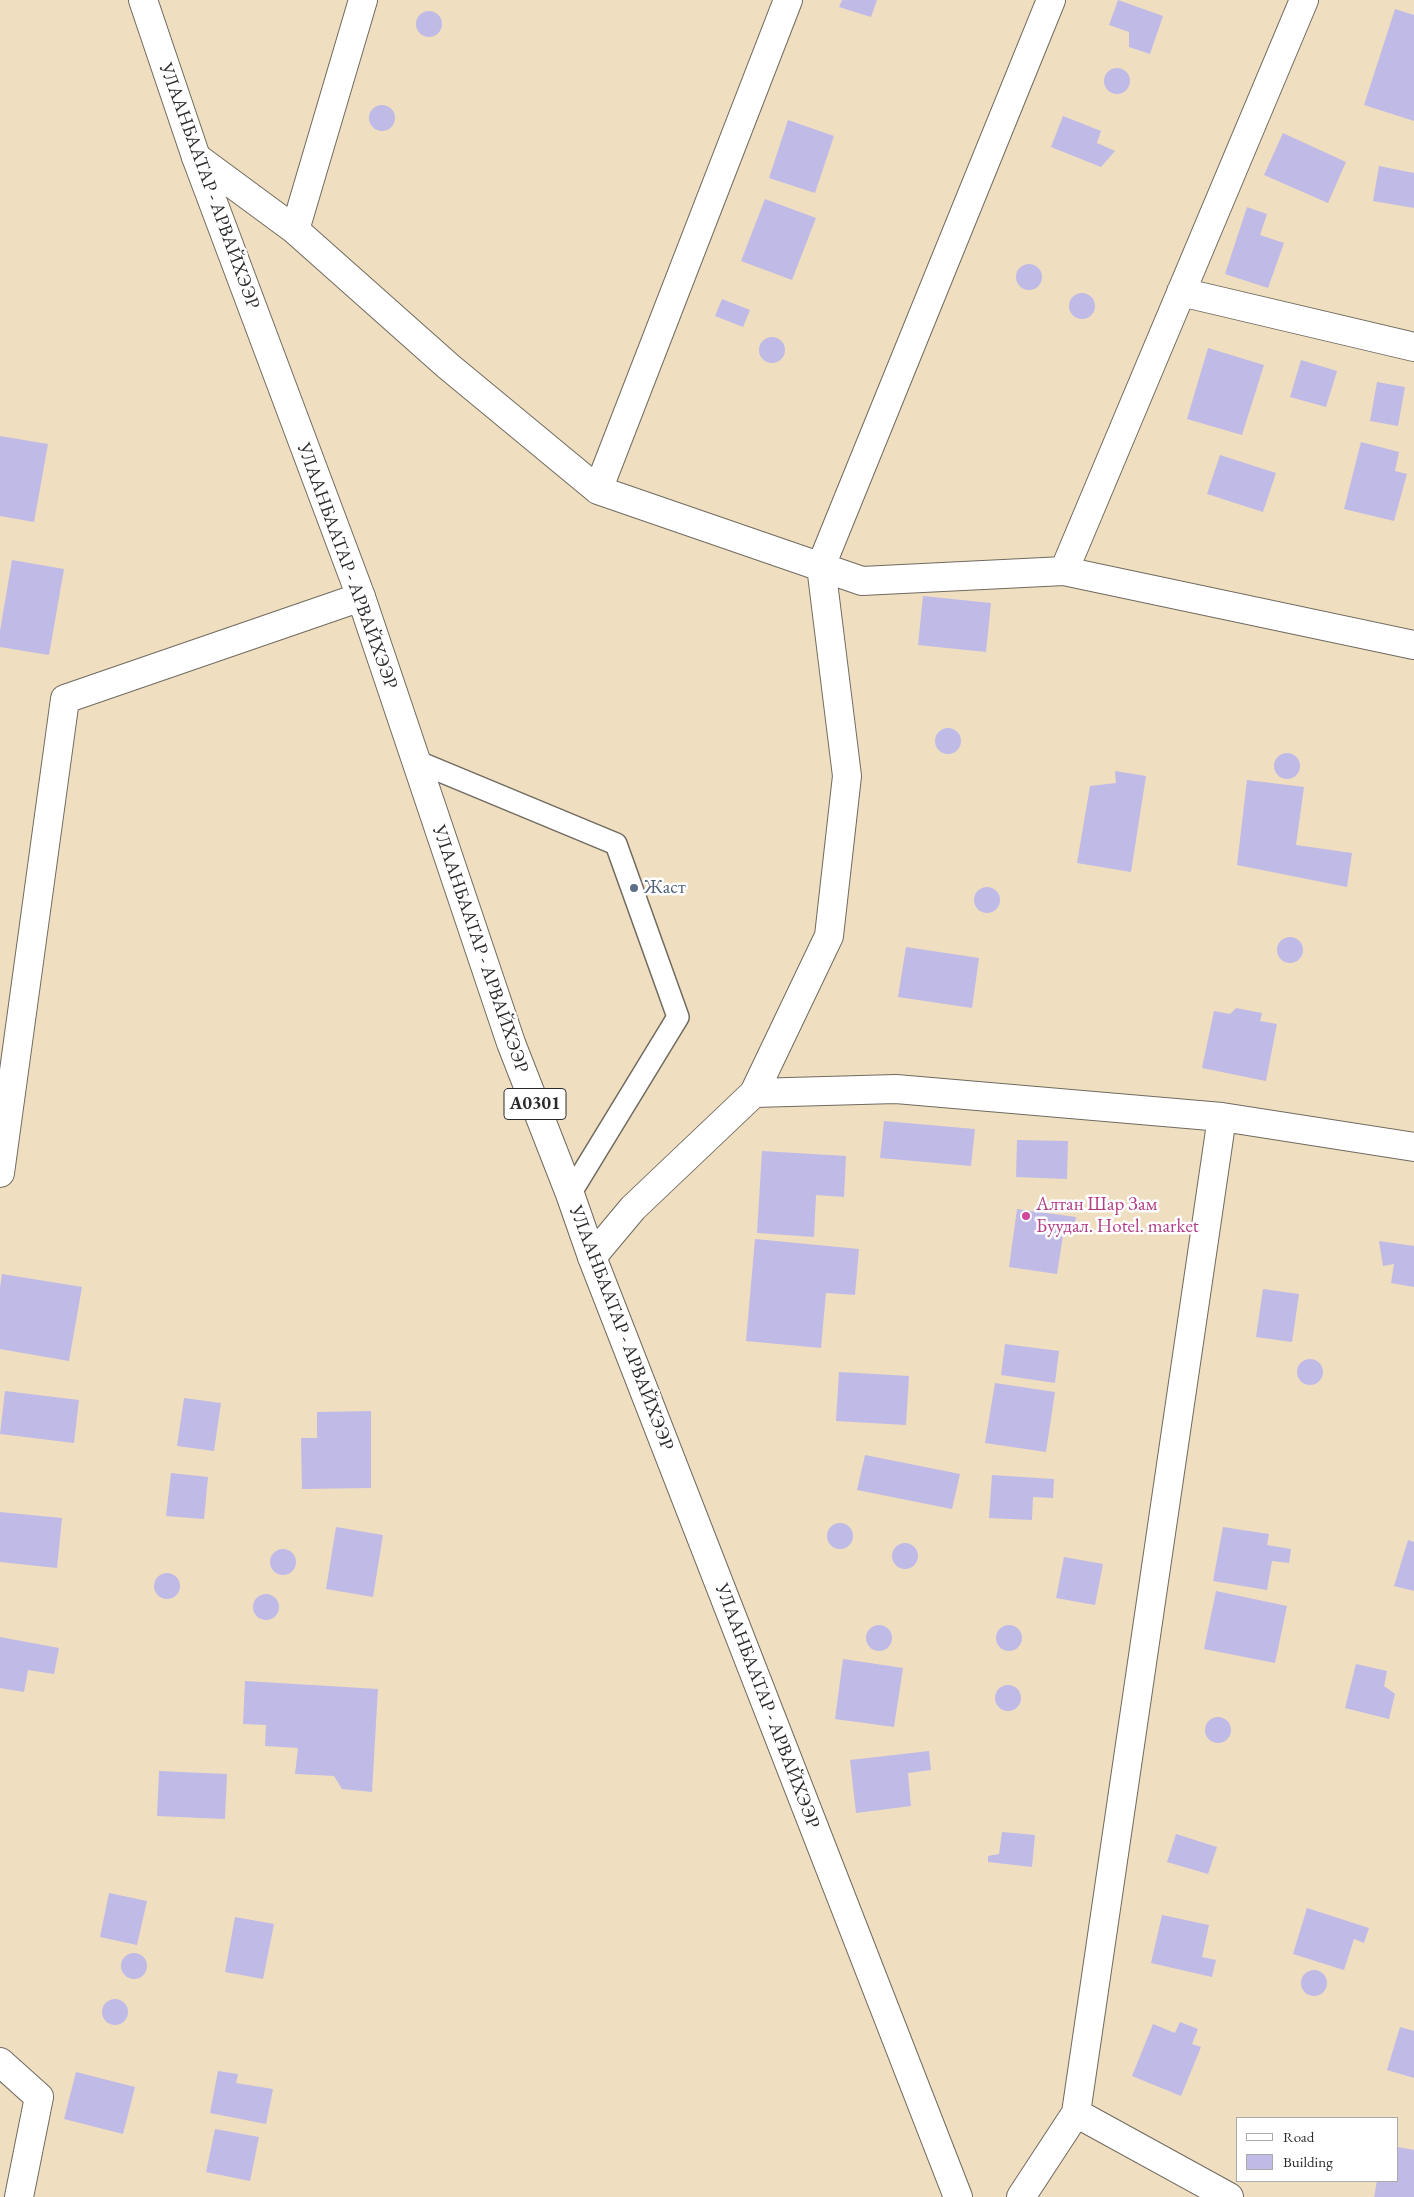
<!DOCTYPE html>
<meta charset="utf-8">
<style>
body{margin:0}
#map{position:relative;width:1414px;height:2197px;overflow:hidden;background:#efdfc0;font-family:"EB Garamond",serif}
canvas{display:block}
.legend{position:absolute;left:1236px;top:2117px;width:162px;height:65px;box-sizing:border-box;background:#fff;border:1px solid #aaa;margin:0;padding:6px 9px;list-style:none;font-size:15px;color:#2b2b2b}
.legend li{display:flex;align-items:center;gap:10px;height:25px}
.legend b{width:25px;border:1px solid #aaa}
</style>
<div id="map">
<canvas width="1414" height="2197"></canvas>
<ul class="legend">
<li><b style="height:6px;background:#fff"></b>Road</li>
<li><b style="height:14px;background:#c0bae7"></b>Building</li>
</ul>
</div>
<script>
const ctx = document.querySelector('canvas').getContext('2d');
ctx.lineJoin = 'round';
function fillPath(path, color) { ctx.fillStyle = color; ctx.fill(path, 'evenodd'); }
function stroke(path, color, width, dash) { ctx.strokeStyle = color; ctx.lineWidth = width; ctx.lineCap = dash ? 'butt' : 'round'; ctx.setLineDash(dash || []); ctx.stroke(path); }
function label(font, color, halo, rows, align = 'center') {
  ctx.font = font + ' "EB Garamond",serif'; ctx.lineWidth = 5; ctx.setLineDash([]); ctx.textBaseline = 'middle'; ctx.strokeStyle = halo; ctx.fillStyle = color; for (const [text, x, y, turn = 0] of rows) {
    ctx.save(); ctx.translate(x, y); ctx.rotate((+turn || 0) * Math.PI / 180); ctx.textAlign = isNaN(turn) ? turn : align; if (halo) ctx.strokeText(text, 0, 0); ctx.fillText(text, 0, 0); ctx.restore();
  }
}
const building = new Path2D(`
 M842,0H877L871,17L839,7Z
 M1118,0L1163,16L1150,54L1129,47V32L1109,25Z
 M1395,9L1414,15V121L1364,105Z
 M416 24a13 13 0 1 1 26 0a13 13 0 1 1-26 0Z
 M1104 81a13 13 0 1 1 26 0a13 13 0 1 1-26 0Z
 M369 118a13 13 0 1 1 26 0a13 13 0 1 1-26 0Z
 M1063,116L1101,131L1097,143L1115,151L1101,167L1051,147Z
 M788,120L834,136L815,193L769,178Z
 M1283,133L1346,162L1328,203L1264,175Z
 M1379,166L1414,173V208L1373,201Z
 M765,199L816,218L792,280L741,261Z
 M1247,207L1267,214L1260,235L1284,243L1268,288L1225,274Z
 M1016 277a13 13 0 1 1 26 0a13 13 0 1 1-26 0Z
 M1069 306a13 13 0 1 1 26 0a13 13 0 1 1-26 0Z
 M722,299L750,310L743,327L715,316Z
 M759 350a13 13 0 1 1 26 0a13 13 0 1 1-26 0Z
 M1208,348L1264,365L1242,435L1187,419Z
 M1301,360L1337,371L1326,407L1290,397Z
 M1377,382L1405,387L1398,426L1370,421Z
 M0,436L48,444L34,522L0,516Z
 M1361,442L1399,452L1395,471L1407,474L1394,521L1344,509Z
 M1220,455L1276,473L1263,512L1207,494Z
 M12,560L64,569L49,655L0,647V631Z
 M923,596L991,603L986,652L918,645Z
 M935 741a13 13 0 1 1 26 0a13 13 0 1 1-26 0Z
 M1274 766a13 13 0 1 1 26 0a13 13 0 1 1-26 0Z
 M1115,771L1146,776L1131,872L1077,863L1090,786L1116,783Z
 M1247,780L1304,787L1296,845L1352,853L1347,887L1237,865Z
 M974 900a13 13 0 1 1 26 0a13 13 0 1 1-26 0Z
 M1277 950a13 13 0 1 1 26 0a13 13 0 1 1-26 0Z
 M906,947L979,958L972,1008L898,997Z
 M1236,1008L1262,1013L1260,1021L1277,1024L1266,1081L1202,1068L1214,1011L1230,1014Z
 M884,1121L975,1129L971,1166L880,1158Z
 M1017,1140L1068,1141L1067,1179L1016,1177Z
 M762,1151L846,1156L844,1197L816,1195L814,1237L757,1233Z
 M1017,1209L1076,1217L1074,1231L1064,1229L1057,1274L1009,1267Z
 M755,1239L859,1249L855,1295L826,1293L821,1348L746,1341Z
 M1379,1241L1414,1246V1287L1391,1283L1394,1264L1383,1266Z
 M2,1274L82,1287L69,1361L0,1349V1288Z
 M1263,1289L1299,1294L1292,1342L1256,1337Z
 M1005,1344L1059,1351L1055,1383L1001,1375Z
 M1297 1372a13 13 0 1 1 26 0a13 13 0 1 1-26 0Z
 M839,1372L909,1376L906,1425L836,1421Z
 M995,1383L1055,1392L1046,1452L985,1443Z
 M5,1391L79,1400L74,1443L0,1434Z
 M184,1398L221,1403L214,1451L177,1446Z
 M371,1411V1488L302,1489L301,1438H317V1412Z
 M865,1455L960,1474L952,1509L857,1490Z
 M171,1473L208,1477L204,1519L166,1516Z
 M992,1475L1054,1479L1053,1498L1033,1497L1032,1520L989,1518Z
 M0,1512L62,1518L57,1568L0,1562Z
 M827 1536a13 13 0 1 1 26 0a13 13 0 1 1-26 0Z
 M336,1527L383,1535L373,1597L326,1589Z
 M1223,1527L1269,1534L1267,1545L1291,1549L1289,1563L1272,1561L1267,1590L1213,1581Z
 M1408,1540L1414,1542V1591L1394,1586Z
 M892 1556a13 13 0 1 1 26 0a13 13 0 1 1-26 0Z
 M270 1562a13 13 0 1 1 26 0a13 13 0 1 1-26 0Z
 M1064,1557L1103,1564L1095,1605L1056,1598Z
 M154 1586a13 13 0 1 1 26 0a13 13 0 1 1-26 0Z
 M1216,1591L1287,1606L1275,1663L1204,1649Z
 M253 1607a13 13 0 1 1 26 0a13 13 0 1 1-26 0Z
 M996 1638a13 13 0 1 1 26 0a13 13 0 1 1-26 0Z
 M866 1638a13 13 0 1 1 26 0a13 13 0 1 1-26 0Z
 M0,1637L59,1648L54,1674L28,1670L24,1692L0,1688Z
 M843,1659L903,1668L894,1727L835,1719Z
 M1356,1664L1387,1671L1384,1686L1395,1694L1389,1719L1345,1708Z
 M245,1681L378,1689L372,1792L342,1789L334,1776L295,1774L298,1748L265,1746L266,1725L243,1724Z
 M995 1698a13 13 0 1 1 26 0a13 13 0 1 1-26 0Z
 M1205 1730a13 13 0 1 1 26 0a13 13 0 1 1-26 0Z
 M929,1751L931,1770L908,1773L911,1806L856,1813L850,1760Z
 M159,1771L227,1774L225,1819L157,1816Z
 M1002,1832L1035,1835L1032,1867L988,1862V1856L999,1854Z
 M1176,1834L1217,1847L1208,1874L1167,1862Z
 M109,1893L147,1901L137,1945L100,1937Z
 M1307,1908L1369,1928L1364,1943L1354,1939L1344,1970L1293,1954Z
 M1162,1915L1209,1925L1202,1957L1216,1960L1212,1977L1151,1963Z
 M235,1917L274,1924L263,1979L225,1972Z
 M121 1966a13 13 0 1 1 26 0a13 13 0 1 1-26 0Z
 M1301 1983a13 13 0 1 1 26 0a13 13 0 1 1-26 0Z
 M102 2012a13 13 0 1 1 26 0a13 13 0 1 1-26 0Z
 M1180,2022L1198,2029L1192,2044L1201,2047L1181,2096L1132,2076L1153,2024L1175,2033Z
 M1400,2027L1414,2031V2078L1387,2070Z
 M218,2071L238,2074L236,2083L273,2089L266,2124L210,2113Z
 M76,2072L135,2087L123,2134L64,2119Z
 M215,2129L259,2137L250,2181L206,2172Z
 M1398,2147L1414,2150V2197H1374L1377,2181H1398Z`);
const service = new Path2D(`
 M416,761L616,844L678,1017L570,1194`);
const minor = new Path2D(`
 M196,157L295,230L448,366L598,490L862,581L1064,571L1414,645
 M295,230L363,0
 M1181,292L1414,347
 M598,490L788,0
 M1064,571L1304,0
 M754,1093L896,1089L1222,1117L1414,1147
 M0,1173L65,699L361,597
 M592,1257L633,1208L754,1093L829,936L847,776L821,566L1051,0
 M0,2062L39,2097L19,2197
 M1076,2113L1229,2197
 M1021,2197L1076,2113L1222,1117`);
const trunk = new Path2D(`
 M143,0L196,157L361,597L511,1043L570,1194L592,1257L958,2197`);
const markers = [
 [634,888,5,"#5c6f8a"],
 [1026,1216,5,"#d1479c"]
];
const shields = [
 [535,1104,62]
];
const shieldNames = [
 ["A0301",535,1104]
];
const streetNames = [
 ["УЛААНБААТАР - АРВАЙХЭЭР",209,186,70],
 ["УЛААНБААТАР - АРВАЙХЭЭР",347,566,70],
 ["УЛААНБААТАР - АРВАЙХЭЭР",480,949,71],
 ["УЛААНБААТАР - АРВАЙХЭЭР",621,1328,69],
 ["УЛААНБААТАР - АРВАЙХЭЭР",767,1706,69]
];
const serviceNames = [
 ["Жаст",644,888]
];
const hotelNames = [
 ["Алтан Шар Зам",1036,1205],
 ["Буудал. Hotel. market",1036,1227]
];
fillPath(building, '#c0bae7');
stroke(service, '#706a5f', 24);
stroke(minor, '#706a5f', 30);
stroke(trunk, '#706a5f', 30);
stroke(service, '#fff', 21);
stroke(minor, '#fff', 28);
stroke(trunk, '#fff', 28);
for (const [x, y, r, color] of markers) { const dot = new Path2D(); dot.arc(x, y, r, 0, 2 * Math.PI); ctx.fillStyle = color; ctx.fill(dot); stroke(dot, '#fff', 2); }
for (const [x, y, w] of shields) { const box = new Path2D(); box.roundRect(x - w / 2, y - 15.5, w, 31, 4); ctx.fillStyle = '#fff'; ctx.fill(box); stroke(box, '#2b2b2b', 1); }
label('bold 18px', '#2b2b2b', null, shieldNames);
label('19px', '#2b2b2b', '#fff', streetNames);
label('19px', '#4e5e75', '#fff', serviceNames, 'left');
label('19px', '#b23c85', '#fff', hotelNames, 'left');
</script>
